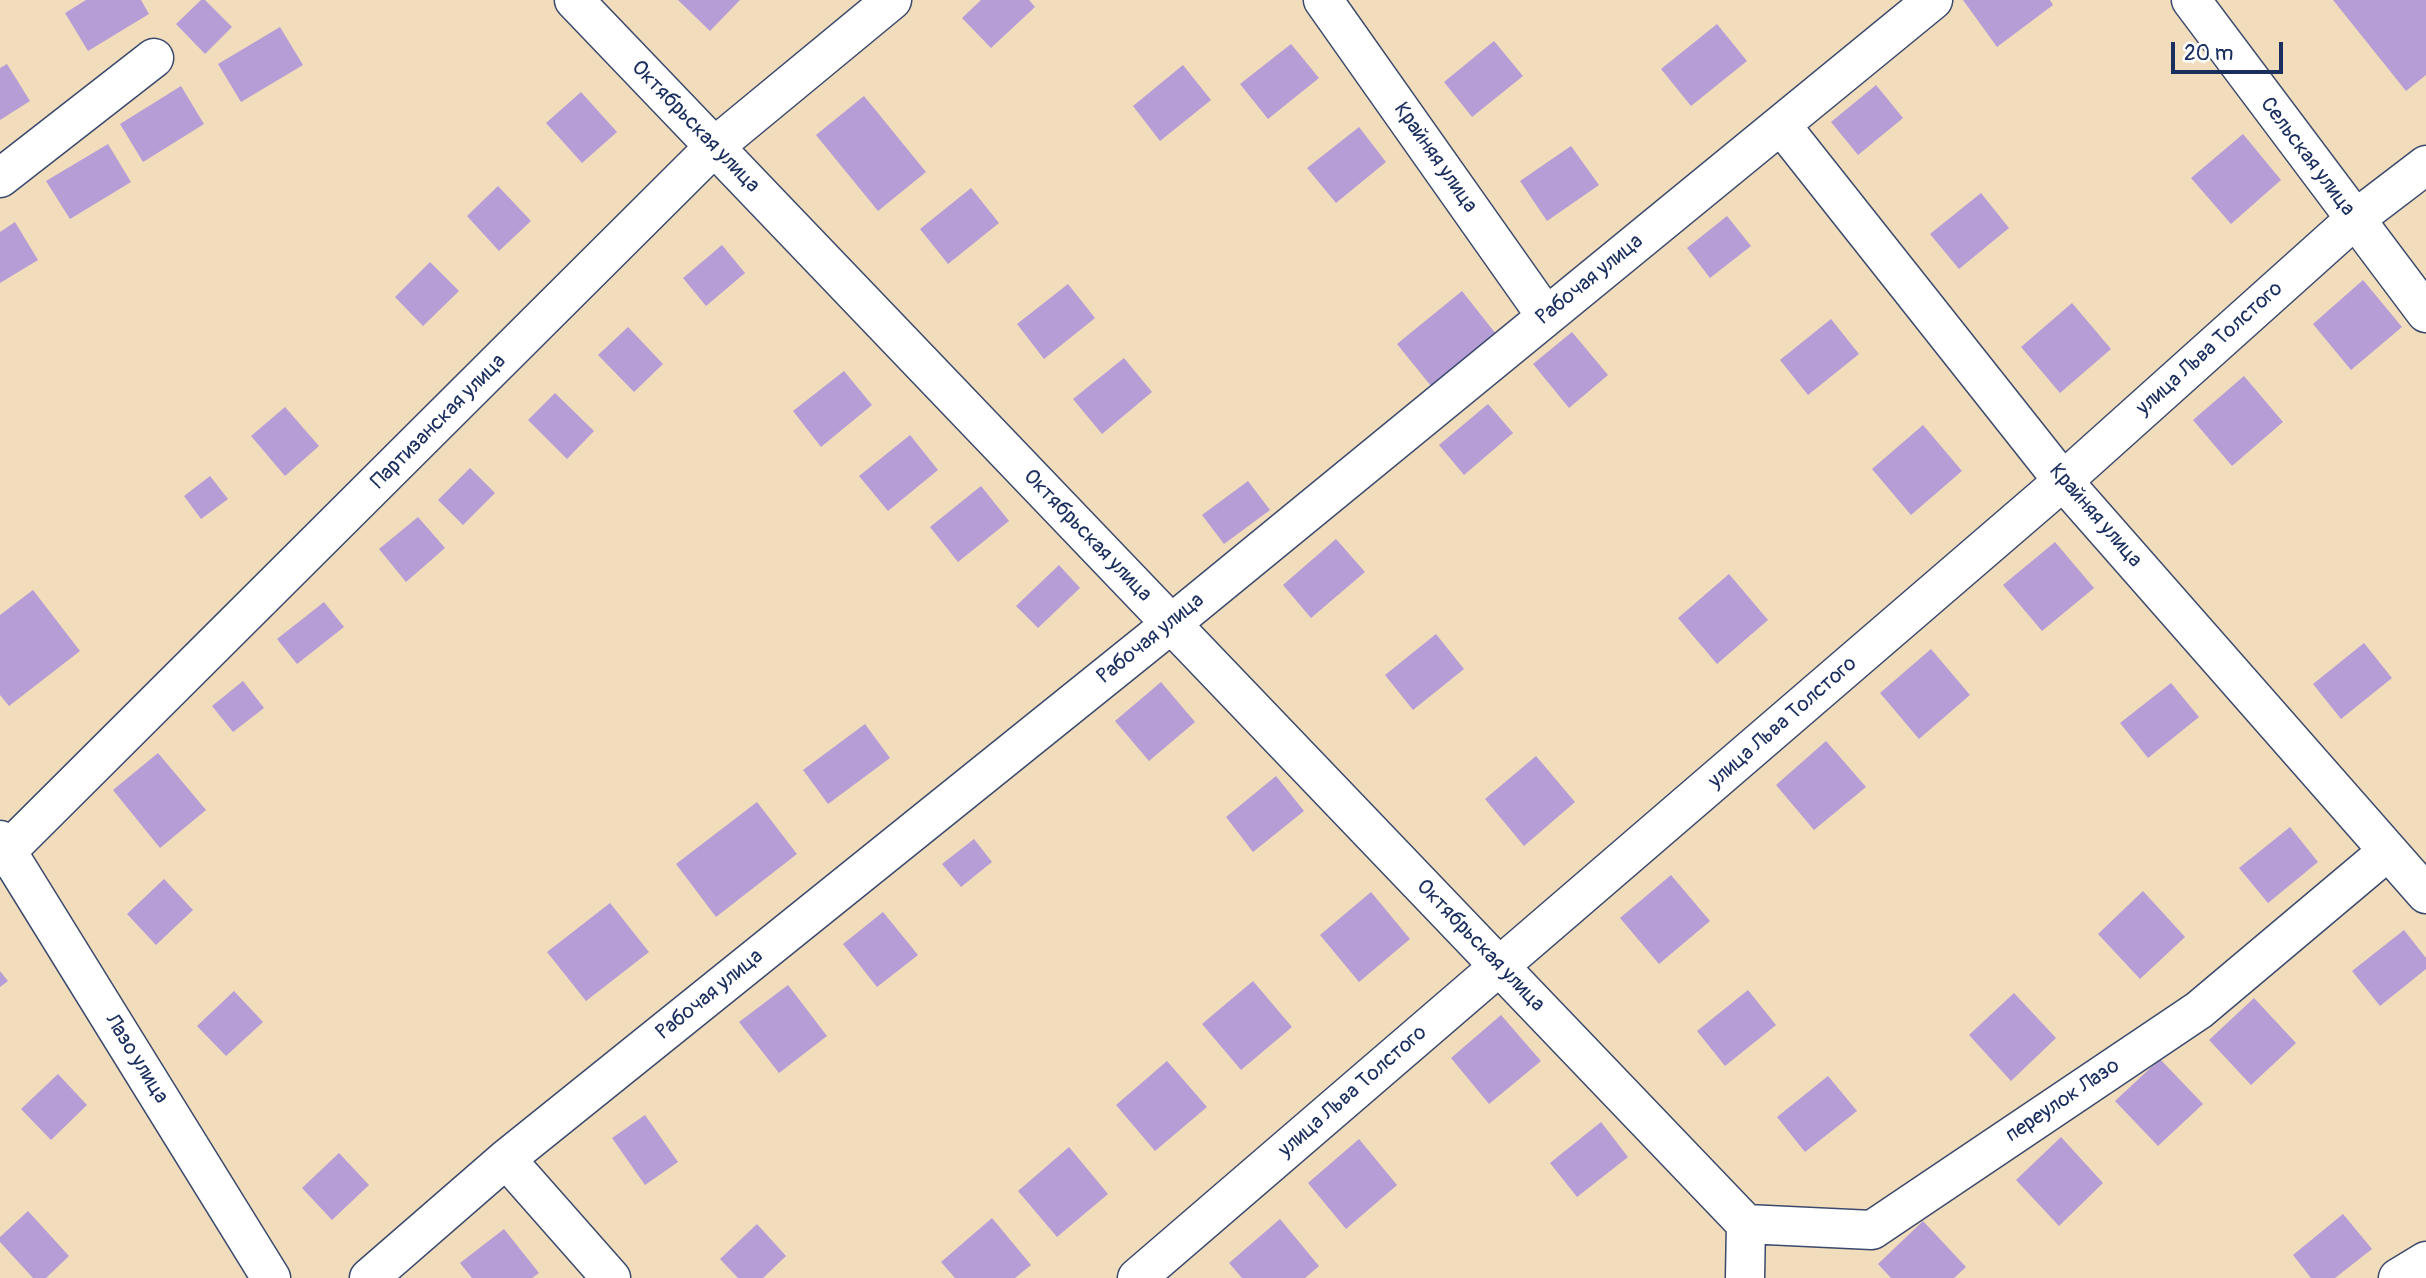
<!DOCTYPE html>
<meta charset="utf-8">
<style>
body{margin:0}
#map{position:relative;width:2426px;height:1278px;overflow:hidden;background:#f1dcbc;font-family:Pangolin,sans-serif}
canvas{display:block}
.scale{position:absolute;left:2171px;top:42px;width:112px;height:32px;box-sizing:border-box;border:4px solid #1b2f5e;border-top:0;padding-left:9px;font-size:21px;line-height:24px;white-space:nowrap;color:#1b2f5e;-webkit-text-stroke:5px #fff;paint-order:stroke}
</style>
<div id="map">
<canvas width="2426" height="1278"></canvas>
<div class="scale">20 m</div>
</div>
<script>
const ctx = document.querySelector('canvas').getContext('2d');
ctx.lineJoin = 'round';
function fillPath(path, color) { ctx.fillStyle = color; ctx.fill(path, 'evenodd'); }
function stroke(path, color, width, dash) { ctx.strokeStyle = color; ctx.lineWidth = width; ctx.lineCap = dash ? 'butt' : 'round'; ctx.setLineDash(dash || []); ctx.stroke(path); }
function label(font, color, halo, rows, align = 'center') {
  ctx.font = font + ' Pangolin,sans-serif'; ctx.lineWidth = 7; ctx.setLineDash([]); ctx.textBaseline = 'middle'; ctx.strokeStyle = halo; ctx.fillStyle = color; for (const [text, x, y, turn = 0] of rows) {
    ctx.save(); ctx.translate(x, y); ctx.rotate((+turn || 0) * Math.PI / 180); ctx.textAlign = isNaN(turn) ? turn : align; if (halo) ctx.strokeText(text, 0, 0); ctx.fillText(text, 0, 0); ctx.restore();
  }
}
const building = new Path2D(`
 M86,0H141L149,14L88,51L65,13Z
 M201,0H205L232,27L205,54L176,24Z
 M678,0H740L710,31Z
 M981,0H1029L1035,7L991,48L962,18Z
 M1963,0H2050L2053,5L1997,47Z
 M2333,0H2426V75L2406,91Z
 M1717,24L1747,61L1691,106L1661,69Z
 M280,27L303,65L241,102L218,64Z
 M1494,41L1523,76L1472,117L1444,82Z
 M1291,44L1319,78L1268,119L1240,84Z
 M7,64L30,101L0,120V68Z
 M1183,65L1211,100L1160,141L1133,106Z
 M1876,85L1903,118L1858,155L1831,122Z
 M181,86L204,124L143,162L120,124Z
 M581,92L617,132L582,163L546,123Z
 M864,96L926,172L878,211L816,135Z
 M1359,127L1386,162L1336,203L1307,168Z
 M2243,134L2281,180L2231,224L2191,178Z
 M108,144L131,182L70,219L46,181Z
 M1571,146L1599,185L1547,221L1520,181Z
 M498,186L531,221L499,251L467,216Z
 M971,188L999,223L948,264L920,229Z
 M1981,193L2009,228L1959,269L1930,234Z
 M1727,216L1751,246L1710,278L1687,248Z
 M15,222L38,260L0,283V232Z
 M722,245L745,273L706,306L683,278Z
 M430,262L459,291L423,326L395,297Z
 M2363,280L2402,327L2351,370L2313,324Z
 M1068,284L1095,318L1044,359L1017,324Z
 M1462,291L1496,334L1431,386L1397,344Z
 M2072,303L2111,349L2060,393L2021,347Z
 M1831,319L1859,354L1808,395L1780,360Z
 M628,327L663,364L634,392L598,355Z
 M1572,332L1608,375L1569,408L1533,364Z
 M1124,358L1152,392L1102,434L1073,399Z
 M844,371L872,405L821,447L793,411Z
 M2244,376L2283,422L2232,466L2193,420Z
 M555,393L594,431L567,459L528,420Z
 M1488,404L1513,433L1464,475L1439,445Z
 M285,407L319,446L285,476L251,436Z
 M1923,425L1962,471L1911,515L1872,469Z
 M910,435L938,470L888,511L859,476Z
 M470,468L495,493L463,525L438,500Z
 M210,476L228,499L201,519L184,496Z
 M1248,481L1270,510L1224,544L1202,515Z
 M981,486L1009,521L958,562L930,527Z
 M418,517L445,548L406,582L379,549Z
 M1336,539L1365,572L1311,618L1283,585Z
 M2055,542L2094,588L2042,631L2003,585Z
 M1059,565L1080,588L1038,628L1016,606Z
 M1729,574L1768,620L1717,664L1678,618Z
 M33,590L80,651L9,706L0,695V615Z
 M324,602L344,627L297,664L277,639Z
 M1436,634L1464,669L1413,710L1385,675Z
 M2364,643L2392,678L2341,719L2313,684Z
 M1931,649L1970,695L1919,739L1880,693Z
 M243,681L264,708L233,732L212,706Z
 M1161,682L1195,722L1149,761L1115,721Z
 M2171,683L2199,717L2148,758L2120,723Z
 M865,724L890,758L828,804L803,770Z
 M1826,741L1866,787L1814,830L1776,785Z
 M158,753L206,810L160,848L113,790Z
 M1536,756L1575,802L1524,846L1485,799Z
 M1276,776L1304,811L1253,852L1226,817Z
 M757,802L797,854L716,917L676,864Z
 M2290,827L2318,862L2268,903L2239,868Z
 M974,839L992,862L961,887L942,864Z
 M1671,875L1710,921L1659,964L1620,918Z
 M164,879L193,910L156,945L127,914Z
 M2143,891L2185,937L2140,979L2098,934Z
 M1371,892L1410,939L1359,982L1320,935Z
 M610,903L649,952L586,1001L547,952Z
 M883,912L918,955L877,987L843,944Z
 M2404,930L2426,958V969L2380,1006L2352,971Z
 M0,971L8,981L0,987Z
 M1253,981L1292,1027L1241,1070L1202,1024Z
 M788,985L827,1036L779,1073L739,1022Z
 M1748,990L1776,1025L1725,1066L1697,1031Z
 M234,991L263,1022L226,1056L197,1026Z
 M2014,993L2056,1038L2011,1081L1969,1035Z
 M2254,998L2296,1043L2251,1085L2209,1040Z
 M1501,1015L1541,1061L1489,1104L1451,1058Z
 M2160,1059L2203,1104L2158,1146L2115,1101Z
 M1167,1061L1207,1107L1155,1151L1116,1105Z
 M58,1074L87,1105L51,1140L21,1109Z
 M1828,1076L1857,1111L1805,1152L1777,1117Z
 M645,1115L678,1162L645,1185L612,1138Z
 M1601,1122L1628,1157L1577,1197L1550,1163Z
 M2061,1137L2103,1183L2059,1226L2016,1180Z
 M1359,1139L1397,1185L1346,1229L1308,1183Z
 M1069,1147L1108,1194L1057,1237L1018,1191Z
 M339,1153L369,1185L332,1220L302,1188Z
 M28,1211L69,1256L46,1278H33L0,1242V1237Z
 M2343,1214L2372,1249L2335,1278H2311L2293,1255Z
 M992,1218L1031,1265L1015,1278H955L941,1262Z
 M1280,1219L1319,1266L1305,1278H1242L1229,1263Z
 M1923,1221L1966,1267L1954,1278H1891L1878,1264Z
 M757,1224L786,1256L763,1278H738L720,1259Z
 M504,1229L539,1273L532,1278H472L460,1263Z`);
const minor = new Path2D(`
 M574,0L1746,1224
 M1323,0L1546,316
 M1781,125L2063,481L2426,894
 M0,178L154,58
 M0,840L271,1278
 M0,858L714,147L892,0
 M506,1159L611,1278
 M1746,1224L1872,1230L2199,1010L2388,851
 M369,1278L506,1159L1171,624L1933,0
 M1137,1278L2063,481L2354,220L2426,165
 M1745,1278L1746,1224
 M2398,1278L2426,1261`);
const tertiary = new Path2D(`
 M2191,0L2426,313`);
const streetNames = [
 ["Октябрьская улица",695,127,46],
 ["Сельская улица",2307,157,53],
 ["Крайняя улица",1435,158,55],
 ["Рабочая улица",1590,280,-39],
 ["улица Льва Толстого",2210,349,-42],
 ["Партизанская улица",439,422,-45],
 ["Крайняя улица",2095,516,49],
 ["Октябрьская улица",1087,536,46],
 ["Рабочая улица",1151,639,-39],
 ["улица Льва Толстого",1783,723,-41],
 ["Октябрьская улица",1480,946,46],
 ["Рабочая улица",710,995,-39],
 ["Лазо улица",136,1059,58],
 ["улица Льва Толстого",1353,1092,-41],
 ["переулок Лазо",2063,1101,-34]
];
fillPath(building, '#b79dd6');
stroke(minor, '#3b496c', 41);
stroke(tertiary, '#3b496c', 41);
stroke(minor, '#fff', 38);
stroke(tertiary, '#fff', 38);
label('21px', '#1b2f5e', '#fff', streetNames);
</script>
